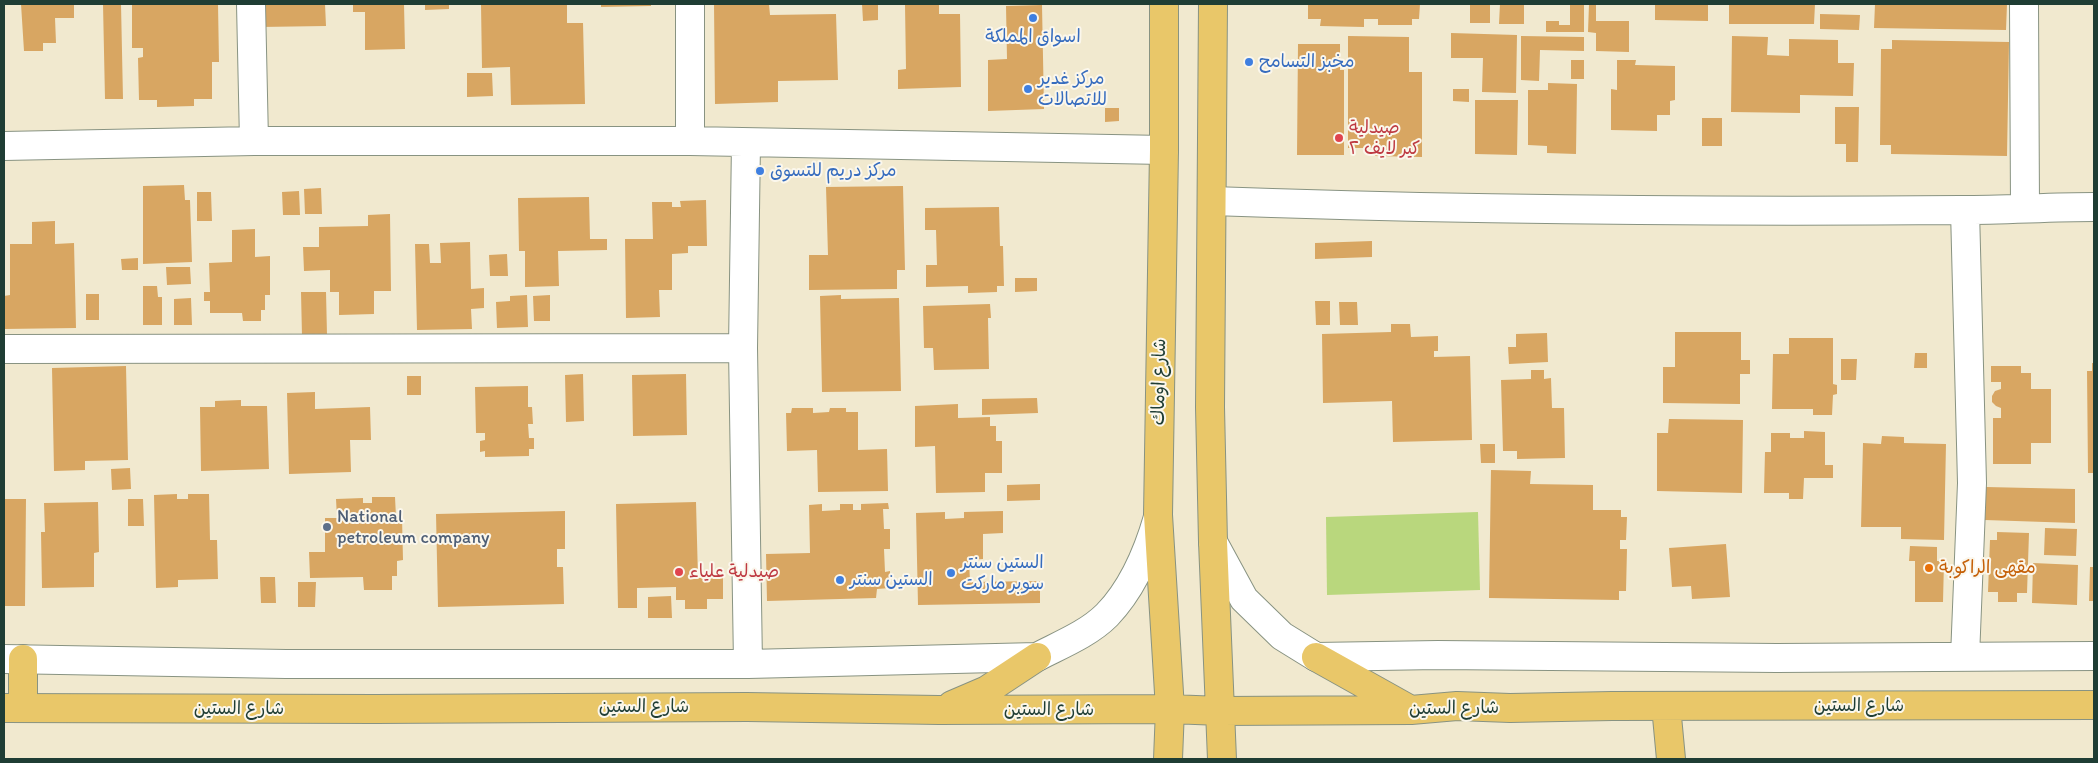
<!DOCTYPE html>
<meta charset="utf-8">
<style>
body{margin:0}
#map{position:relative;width:2098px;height:763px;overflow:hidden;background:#f1e9cf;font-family:Itim,sans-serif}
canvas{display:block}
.frame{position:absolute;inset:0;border:5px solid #1f3d34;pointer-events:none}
</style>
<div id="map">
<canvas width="2098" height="763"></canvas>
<div class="frame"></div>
</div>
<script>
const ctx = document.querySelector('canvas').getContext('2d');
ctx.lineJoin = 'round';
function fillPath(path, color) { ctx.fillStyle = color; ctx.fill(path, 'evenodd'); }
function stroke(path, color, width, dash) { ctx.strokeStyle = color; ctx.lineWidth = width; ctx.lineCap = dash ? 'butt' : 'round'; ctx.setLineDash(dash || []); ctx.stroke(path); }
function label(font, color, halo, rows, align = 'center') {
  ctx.font = font + ' Itim,"Playpen Sans Arabic",sans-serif'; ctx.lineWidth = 4; ctx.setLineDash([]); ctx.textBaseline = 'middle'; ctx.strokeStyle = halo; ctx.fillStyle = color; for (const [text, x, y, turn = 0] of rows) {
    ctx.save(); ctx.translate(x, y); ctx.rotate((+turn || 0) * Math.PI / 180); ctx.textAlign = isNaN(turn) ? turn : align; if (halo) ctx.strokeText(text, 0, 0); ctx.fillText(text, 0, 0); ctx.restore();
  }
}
const green = new Path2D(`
 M1478,512L1480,590L1327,595L1326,517Z`);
const building = new Path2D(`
 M21,4H74V18H55L56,43H43V51H24Z
 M103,4H121L123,99H105Z
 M132,4H218L219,62H212V99H194V106L157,107V100H139L138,58L143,57V48H132Z
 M259,4H325L326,26L260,27Z
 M353,4H404L405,49L365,50V12H353Z
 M425,4H449V9L425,10Z
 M481,4H567V23H583L585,104L511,105L510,67L482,68Z
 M601,4H651V6L601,7Z
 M714,4H769L770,15L836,14L838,80L778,81V102L715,104Z
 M862,4H878V20L863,21Z
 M1308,4H1420L1419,19H1412V25H1378V19H1364V27L1320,26L1321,19H1308Z
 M1470,4H1490V23H1470Z
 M1500,4H1524V24H1499Z
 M1570,4L1584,5V32H1546V21H1559V25H1570Z
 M1589,4H1596V21H1629V52L1596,51V33L1588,32Z
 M1655,4H1708V21L1655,20Z
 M1729,4H1815L1814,24H1729Z
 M1875,4H2007L2006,30L1874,28Z
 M905,5H939V14H960L961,87L898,89V70L906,69Z
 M1042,5L1044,109L988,111V60L1007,59L1006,6Z
 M1820,14L1860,15L1859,30L1820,29Z
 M1451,33L1517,35L1516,93L1482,92L1483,58H1451Z
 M1348,36L1409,37V72H1422V157L1375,156V148H1348Z
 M1521,36L1584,37V51L1540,50L1539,81L1521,80Z
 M1732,36L1768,37L1767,55L1789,56V39L1838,40V63H1854L1853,96L1800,95V113L1731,112Z
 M1892,40L2009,42L2007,156L1891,154V145H1880L1881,49H1892Z
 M1298,44H1340V70H1344V155H1297Z
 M1571,60H1584V79H1571Z
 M1617,60H1636L1635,65L1675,66V100L1670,101V115H1657V131L1611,130V89L1617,90Z
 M467,73H492L493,96L467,97Z
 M1548,83L1577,84L1576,154L1547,153V146L1528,145V90H1548Z
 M1453,89H1469V102L1453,101Z
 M1475,100H1518L1517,155L1475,154Z
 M1835,107H1859L1858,162H1846V144H1835Z
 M1105,108H1119V121L1105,122Z
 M1702,118H1722V146H1702Z
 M184,185L185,200H190L192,262L143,264V186Z
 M903,186L905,270H897V289L809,290V255H828L826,187Z
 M321,188L322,214H305L304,189Z
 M299,191L300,215H283L282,192Z
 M197,192H211L212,221H197Z
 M589,197L590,239H607V250L558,251L559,286L525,287V251H519L518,198Z
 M706,200L707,246H688V253L672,254V290H659L660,317L626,318L625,239H653L652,202H672V207H681L680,201Z
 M999,207L1000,246H1003L1004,286H997V292L968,293V286L926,287V265H937L936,230H925V208Z
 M390,214L391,291H374V314L339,315V292H330V270L304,271L303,247H319V227L368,226V215Z
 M55,221V244L74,243L76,328L4,329V296L10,295V244H32V222Z
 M255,229V257L270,256V295H265V310H261V321H243L242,313H210V301H204V292H210L209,263L232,262V230Z
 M1372,241V257L1315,259V243Z
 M470,242L471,289L484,288V308L471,309L472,329L417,330L415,244H429L430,263H441L440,243Z
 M507,254L508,276H490L489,255Z
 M138,258V270H122L121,259Z
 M166,267H190L191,284L167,285Z
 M1015,278H1037V291L1015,292Z
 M143,286H157L158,297H162V325H143Z
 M301,292H326L327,335L302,336Z
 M86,294H99V320H86Z
 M527,295L528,327L497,328L496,302L510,301V296Z
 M550,295V321H534L533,296Z
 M841,295V299L899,298L901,391L822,392L820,296Z
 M191,298L192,325H174V299Z
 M1315,301H1330V325H1316Z
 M1339,302H1357L1358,325H1340Z
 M990,304L991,318H988L989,369L934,370L933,348H924L923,306Z
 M1391,324H1410L1411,337L1438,336V351H1434V357L1470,356L1472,440L1393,442L1392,401L1323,403L1322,334L1391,332Z
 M1675,332H1741V360H1750V374H1740V404L1663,403V367H1675Z
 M1547,333L1548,362L1509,364L1508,347H1516V334Z
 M1789,338H1833V384L1837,385V394L1833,395L1832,415H1813V409H1772L1773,354H1789Z
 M1915,353H1927V368H1914Z
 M1841,359H1857L1856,380H1841Z
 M2092,363H2094V473H2088L2087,371H2092Z
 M126,366L128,460L85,461V470L54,471L52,368Z
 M1991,366H2021V373H2031V389H2051V443H2031V464H1993V418H2001V408L1996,406L1992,402V396L1995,391L2001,389V382H1991Z
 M1531,370H1544V379L1551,378L1552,408H1564L1565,458L1517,459V451H1503L1501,380L1531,379Z
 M583,374L584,421L566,422L565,375Z
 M686,374L687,435L633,436L632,375Z
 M407,376H421V395H407Z
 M528,386V407H532L533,424H528L529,438H534V449H529V456L485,457V451L480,452V441L485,440V433H476L475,387Z
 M315,392V409L370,407L371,440H350L351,472L289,474L287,393Z
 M1037,398L1038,413L982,415V399Z
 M241,400V406H267L269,469L201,471L200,407H215V401Z
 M958,404V418L990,417V426H996V441H1002V473H985V492L936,493L935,446L915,447V406Z
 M792,408H813V413L829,412L830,408H846V412H858V450L887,449L888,491L818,492L817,450L787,451L786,413H791Z
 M1669,419L1743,420L1742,493L1657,491V433H1668Z
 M1804,431L1825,432V465H1833V478H1804L1803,499H1789V493H1764L1765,452H1771V433H1790V438H1804Z
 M1882,436L1904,437V443L1946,444L1944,540L1901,539V527H1861L1863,443L1881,444Z
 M1480,444H1495V463H1481Z
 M130,468L131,489L112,490L111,469Z
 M1491,470L1531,471L1530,484L1593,485V510H1621V517H1627L1626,540H1620V549H1627L1626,591H1619V600L1489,598Z
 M1040,484V500L1007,501V485Z
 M1986,487L2075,489V523L1985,520Z
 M177,494V499H188V494H209L210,540H217L218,579L178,580V587L156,588L154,495Z
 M372,497H395L396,517H402L403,560L397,561V576H392V590H364L363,577L310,578L309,552H325V518H337L336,499L363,498V503H372Z
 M4,499H26L25,606H4Z
 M128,499H143L144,526H128Z
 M98,502L99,552L94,553V587L42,588L41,532H45L44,503Z
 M696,502L698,578L723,577V599H707V609H685V600H676V587L637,588V608H618L616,504Z
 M888,503L889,509H883L884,529H890V549H884L885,572L890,571V588L877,589L876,598L767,601L766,554L810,553L809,505L822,504V511L840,510V504H853V510H861V504Z
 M565,511V549H557V567H563L564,604L438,607L436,514Z
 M1003,511V533L983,534V559L969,560L970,582L1040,581V603L918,605L916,513L945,512V519L964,518V512Z
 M2045,528L2077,529L2076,556L2044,555Z
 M1997,532L2029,533L2027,593H2017V602H1998V592H1988L1990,540H1997Z
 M1726,544L1730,597L1692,599L1691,586L1672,587L1669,548Z
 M1910,546L1937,547V561H1944L1943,602H1915V561H1909Z
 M2033,563L2078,565L2077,605L2032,603Z
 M2090,567H2094V601H2089Z
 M260,577H275L276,603H261Z
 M298,582H316L315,607H298Z
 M671,596L672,618H648V597Z`);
const minor = new Path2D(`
 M251,4L254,141
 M2024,4L2025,207
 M690,141V4
 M746,143L743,348L748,664
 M4,146L254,141H690L1164,150
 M1212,201C1462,210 1712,212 1961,210C2006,210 2050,207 2094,207
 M4,349L743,348
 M1213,542L1244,599L1282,636L1316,657L1438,655L1777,658L2094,656
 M1965,657L1972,483L1965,210
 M4,659L286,664H748L1037,657C1060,645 1088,634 1107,615C1133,588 1148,552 1158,517`);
const major = new Path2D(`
 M1164,4V150L1158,515L1170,709L1168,759
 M1213,4L1210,407L1213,542L1222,759
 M1316,657L1409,709
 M952,705L987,690L1037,657
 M1666,706L1671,759
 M4,708L375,709L747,707L939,710L1170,709L1221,711L1411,710L1457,706L1510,708L1612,706L2094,705
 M23,708V659`);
const markers = [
 [1033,18,5,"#3f7fe0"],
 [1249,62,5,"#3f7fe0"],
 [1028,89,5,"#3f7fe0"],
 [1339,138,5,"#e0444e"],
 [760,171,5,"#3f7fe0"],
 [327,527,5,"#5c6f8a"],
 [1929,568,5,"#e8710a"],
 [679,572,5,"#e0444e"],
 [951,573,5,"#3f7fe0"],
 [840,580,5,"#3f7fe0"]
];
const shopNames = [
 ["اسواق المملكة",1033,37,"center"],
 ["مخبز التسامح",1259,62],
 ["مركز غدير",1038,79],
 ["للاتصالات",1038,100],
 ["مركز دريم للتسوق",770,171],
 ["الستين سنتر",961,563],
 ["سوبر ماركت",961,584],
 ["الستين سنتر",850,580]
];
const healthNames = [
 ["صيدلية",1349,128],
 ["كير لايف ٢",1349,149],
 ["صيدلية علياء",689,572]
];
const streetNames = [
 ["شارع اوماك",1160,382,-89],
 ["شارع الستين",1859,706],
 ["شارع الستين",644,707],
 ["شارع الستين",239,709],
 ["شارع الستين",1454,709,-1],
 ["شارع الستين",1049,710]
];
const serviceNames = [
 ["National",337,517],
 ["petroleum company",337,538]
];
const foodNames = [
 ["مقهى الراكوبة",1939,568]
];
fillPath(green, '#b9d77d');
fillPath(building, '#d8a662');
stroke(minor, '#889382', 30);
stroke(major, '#889382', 30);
stroke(minor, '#fff', 28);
stroke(major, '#e9c769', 28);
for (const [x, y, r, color] of markers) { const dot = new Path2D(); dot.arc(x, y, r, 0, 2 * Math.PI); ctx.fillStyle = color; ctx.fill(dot); stroke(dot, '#fbf7ec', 2); }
label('18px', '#366cbe', '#fbf7ec', shopNames, 'left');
label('18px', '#be3a42', '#fbf7ec', healthNames, 'left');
label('18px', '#1f3d34', '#fbf7ec', streetNames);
label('18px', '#4e5e75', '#fbf7ec', serviceNames, 'left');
label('18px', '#c56008', '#fbf7ec', foodNames, 'left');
</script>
